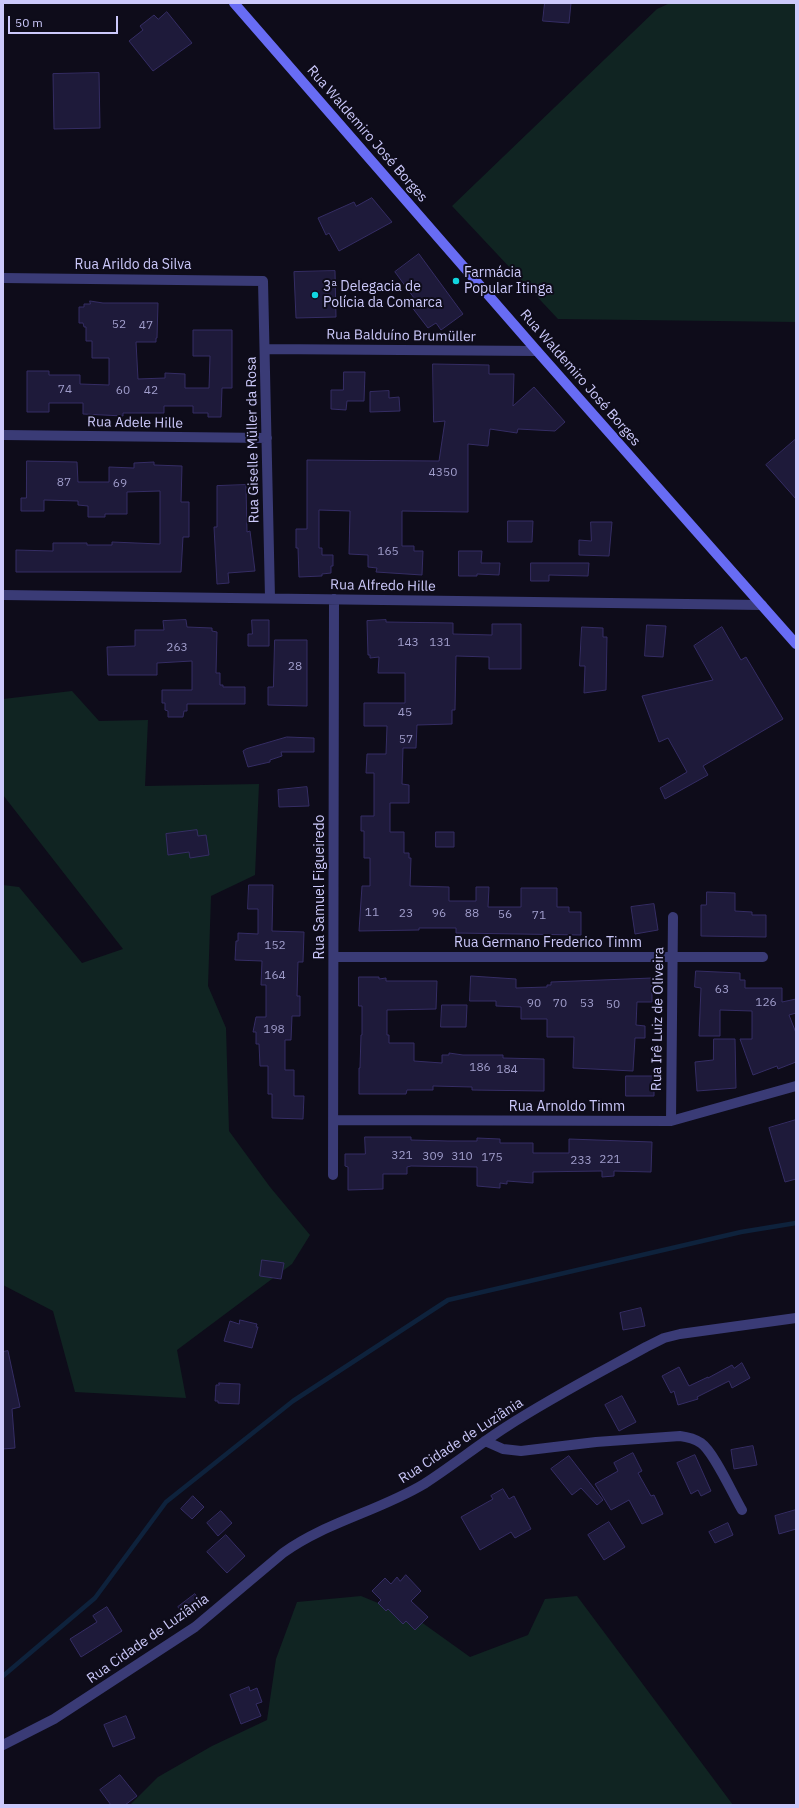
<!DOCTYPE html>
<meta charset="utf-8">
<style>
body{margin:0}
#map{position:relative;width:799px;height:1808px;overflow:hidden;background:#0e0c1a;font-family:"IBM Plex Sans",sans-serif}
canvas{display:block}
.frame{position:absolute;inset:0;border:4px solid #ccc9fb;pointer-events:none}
.scale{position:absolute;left:8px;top:16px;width:110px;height:18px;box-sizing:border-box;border:2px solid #ccc9fb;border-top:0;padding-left:5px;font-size:12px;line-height:14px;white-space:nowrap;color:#ccc9fb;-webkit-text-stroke:3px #0e0c1a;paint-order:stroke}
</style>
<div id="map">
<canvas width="799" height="1808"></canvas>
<div class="frame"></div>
<div class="scale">50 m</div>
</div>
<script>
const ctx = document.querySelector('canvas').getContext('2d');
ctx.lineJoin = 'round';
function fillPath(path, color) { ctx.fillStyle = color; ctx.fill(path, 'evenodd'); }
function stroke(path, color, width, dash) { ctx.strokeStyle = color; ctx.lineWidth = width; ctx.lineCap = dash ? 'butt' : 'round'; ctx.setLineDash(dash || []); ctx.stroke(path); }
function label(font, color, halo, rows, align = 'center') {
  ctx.font = font + ' "IBM Plex Sans",sans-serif'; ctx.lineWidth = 4; ctx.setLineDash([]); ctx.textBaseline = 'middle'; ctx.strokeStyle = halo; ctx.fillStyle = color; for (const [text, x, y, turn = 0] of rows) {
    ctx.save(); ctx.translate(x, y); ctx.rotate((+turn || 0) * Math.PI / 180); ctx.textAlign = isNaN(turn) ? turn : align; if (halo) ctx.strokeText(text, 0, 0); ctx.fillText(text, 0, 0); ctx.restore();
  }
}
const green = new Path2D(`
 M670,3H796V322L558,319L452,206L657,9Z
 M72,691L99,721L148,720L145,786L259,784L255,875L211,896L208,986L226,1028L229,1131L270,1187L310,1235L292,1264L177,1350L186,1398L75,1392L53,1311L3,1285V885L19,887L82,963L123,949L3,795V699Z
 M361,1596L417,1619L470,1657L528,1635L545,1599L577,1596L733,1805H130L158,1777L212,1746L267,1720L276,1659L297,1602Z`);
const stream = new Path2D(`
 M3,1676L95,1598L166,1502L293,1401L448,1300L741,1232L796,1223`);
const building = new Path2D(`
 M545,3H571L569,23L543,21Z
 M167,12L192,43L153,71L129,41L143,30L140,26L154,15L158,19Z
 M99,73L100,128L54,129L53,74Z
 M372,198L392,222L339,251L329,233L326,235L318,218L354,202L356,206Z
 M419,254L463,314L441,330L436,323L428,328L411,306L417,302L395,272Z
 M335,271L336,317L296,318L294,272Z
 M90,301L103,303H158L157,338H156V342H136L138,379L165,378V373L185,374V388H209L210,356H193V330H232V388H222L221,417H208V413H193V406H164V413H123V416L83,414V403H49V412H27V371H49V375H80V384L109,385V358H92V341H86V327H84L83,323H79V307H84V304H90Z
 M433,364L489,365V374H514L513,406L534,387L565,422L555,431L518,429L517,433L490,429L488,446L468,444V512L402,511V546H414V551H423L422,575L376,572L377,568L368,567V555L349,554L350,511L319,510V548H322V555H333V566H331V573L322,574V576L299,577L298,548H296V529H307V460L439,461L445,421L434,422Z
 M344,372H365L364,401H347L346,410L331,409V390H343Z
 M389,391V398L399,397L400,411L370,412V392Z
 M796,439V499L766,465Z
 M27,461L77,462L78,482H109V467L134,468V463L154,462V465L182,466L181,502H189V537H183L181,572H16V550L53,551V543H87V545H112V542L160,544V491L127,492V514H105V517H88V506L78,505V501L44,500V511H21V498H26Z
 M246,485L247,532L250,531L255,571L228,573L229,583L217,584L214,527H217V486Z
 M508,521H533L532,542H508Z
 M591,522H612L609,556L579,555V540L591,541Z
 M459,551H482L481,563H500L499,575L477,574V576H459Z
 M531,563H589L588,576L549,575V581H531Z
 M186,620L187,627L212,628V631L217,632L216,673H220V685H223V687H245V704H187V711H184L183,717H168V711L165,710V703H162V690H192V661L157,663V675H108L107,647L135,646V630H164L163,621Z
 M252,620H269V646H248V634H252Z
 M386,620V622L453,623V634L492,635V624H521V669H489V657L456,656L455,710H452V724L417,725L416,748H403L402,784L409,785V803H390V832H404V853H409V858H411L410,886L449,887V901H476V887H489L488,907H521V888H557V907H569V912H581V935L456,933V928H419V930L359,931L362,886H370V858H364V831H361V816H374V773H366L367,754H386L387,726H364V703H405V673H378L379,657L370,658V655H368L367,621Z
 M647,625L666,626L663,657L645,656Z
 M582,627L603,628V637H607L606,690L584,693L585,666H580Z
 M722,627L741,660L746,657L783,719L703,766L708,775L665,799L660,788L687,772L668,738L659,742L642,696L713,680L694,646Z
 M275,640H307V706L268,705V687H273Z
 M287,737L314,738V752H281L282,756L270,760V762L248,767L243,751L246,749Z
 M307,787L309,806L279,807L278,790Z
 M197,830L198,836L206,835L209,855L190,858L189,852L168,855L166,834Z
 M436,832H454V847H436Z
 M249,885H273L272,931L304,932L303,962H298L297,996H300V1016H292L291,1040H285V1070H294V1096H304L303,1119L272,1118V1094H268V1066H260L259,1044H256V1032H253L256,1017H266V985H261L262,961L235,960L236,941H238V933L258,934V909H248Z
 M707,892L735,893V911L752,912V915H766V937L701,936V905H706Z
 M654,904L658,930L635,934L631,907Z
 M696,971L740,973V980H745V988H782V1002L796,999V1013L789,1015L796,1033V1062L778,1069L777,1066L753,1075L740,1039H752V1011L720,1010V1036H699L701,988L695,987Z
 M471,976L516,979V988L547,987V985H551V982L652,978V1002H637L636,1025L645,1026V1038H635L633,1071L573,1068L574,1037H547V1019H521V1007L496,1006V1001H470Z
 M359,977H379V979L386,978V981H437L436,1009L387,1010V1035H389V1043H414V1061L442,1063V1055H449V1053L463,1055H503V1058L544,1059V1091L472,1090V1087L433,1086V1090H407L406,1094H359V1068H360L361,1035H362V1006H359Z
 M442,1005H467L466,1027H441Z
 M714,1039H735L736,1088L697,1091L695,1062L713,1060Z
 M626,1076H654V1096H626Z
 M796,1120V1179L785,1182L769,1128Z
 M365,1137H411V1140L448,1141H477V1138L500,1139V1143H533V1153H569V1139L652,1142L651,1172L614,1171V1176L602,1177V1171L533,1172V1183L507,1181V1184L500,1183V1188L477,1186V1167L411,1166L407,1167V1174H383V1189L348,1190V1167L345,1166V1154H365Z
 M262,1260L284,1263L281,1279L260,1276Z
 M641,1308L645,1326L623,1330L620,1313Z
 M240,1320L257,1324L256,1327H258L252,1348L224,1341L230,1321L239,1324Z
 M8,1351L20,1407L12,1409L15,1448L3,1449V1352Z
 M742,1363L750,1378L732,1388L729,1381L697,1397L698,1399L678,1405L674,1391L671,1393L662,1376L679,1367L689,1386L708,1377V1378L732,1365L734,1368Z
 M219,1383L240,1384L239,1404L218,1403V1401H215L216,1385H219Z
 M622,1396L636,1422L619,1431L605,1405Z
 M753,1446L757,1465L734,1469L731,1450Z
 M633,1453L642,1471L638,1473L651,1496L654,1495L663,1514L642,1524L629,1500L611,1510L595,1484L618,1471L614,1463Z
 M695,1455L711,1491L701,1496L698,1490L691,1494L677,1463Z
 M569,1456L603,1500L597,1505L581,1488L572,1495L551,1469Z
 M503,1489L509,1499L514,1496L531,1529L515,1538L511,1532L480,1550L461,1517L493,1499L491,1496Z
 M193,1496L204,1507L192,1519L181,1509Z
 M796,1510V1529L779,1534L775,1516Z
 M221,1511L232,1523L218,1536L207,1523Z
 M609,1522L625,1547L604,1560L588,1535Z
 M728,1523L733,1535L715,1543L709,1532Z
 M226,1535L245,1556L227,1573L207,1552Z
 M406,1575L421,1591L411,1601L428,1617L415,1630L406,1621L403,1624L388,1609L386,1611L378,1603L381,1600L372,1591L385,1578L391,1584L397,1577L400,1581Z
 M195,1594L203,1605L186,1618L178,1607Z
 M107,1607L122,1631L81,1657L70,1639L97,1622L93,1616Z
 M249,1687L250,1691L257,1688L262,1702L256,1704L261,1716L241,1724L230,1695Z
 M126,1716L135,1738L113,1747L104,1725Z
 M120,1775L137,1796L125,1805H111L100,1790Z`);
const street = new Path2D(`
 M3,278L263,281L270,598
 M265,349L537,351
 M3,435L267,438
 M3,595L762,605
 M334,957H763
 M334,1120L671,1121L796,1086
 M671,1121L673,917
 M333,1175L334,599
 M485,1441L503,1449L521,1451L596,1442L680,1436C688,1437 695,1439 701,1443C714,1452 733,1495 742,1510
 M3,1745L54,1719L195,1627L283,1553C326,1522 379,1511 424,1484C452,1466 478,1445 506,1427C551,1398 599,1373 646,1347L664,1338L680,1334L796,1318`);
const secondary = new Path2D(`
 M234,3L537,351L796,644`);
const markers = [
 [456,281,4,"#11d6df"],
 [315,295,4,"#11d6df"]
];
const numberNames = [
 ["52",119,325],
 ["47",146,326],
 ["74",65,390],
 ["60",123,391],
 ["42",151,391],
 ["4350",443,473],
 ["87",64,483],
 ["69",120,484],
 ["165",388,552],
 ["143",408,643],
 ["131",440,643],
 ["263",177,648],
 ["28",295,667],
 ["45",405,713],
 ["57",406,740],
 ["11",372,913],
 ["23",406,914],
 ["96",439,914],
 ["88",472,914],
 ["56",505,915],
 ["71",539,916],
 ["152",275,946],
 ["164",275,976],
 ["63",722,990],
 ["126",766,1003],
 ["90",534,1004],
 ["70",560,1004],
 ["53",587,1004],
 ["50",613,1005],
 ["198",274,1030],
 ["186",480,1068],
 ["184",507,1070],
 ["321",402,1156],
 ["309",433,1157],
 ["310",462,1157],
 ["175",492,1158],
 ["221",610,1160],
 ["233",581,1161]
];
const streetNames = [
 ["Rua Waldemiro José Borges",367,134,49],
 ["Rua Arildo da Silva",133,265],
 ["Rua Balduíno Brumüller",401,336,1],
 ["Rua Waldemiro José Borges",580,378,49],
 ["Rua Adele Hille",135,423,1],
 ["Rua Giselle Müller da Rosa",253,440,-91],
 ["Rua Alfredo Hille",383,586,1],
 ["Rua Samuel Figueiredo",320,887,-90],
 ["Rua Germano Frederico Timm",548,943],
 ["Rua Irê Luiz de Oliveira",658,1019,-89],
 ["Rua Arnoldo Timm",567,1107],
 ["Rua Cidade de Luziânia",461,1441,-33],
 ["Rua Cidade de Luziânia",148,1639,-35]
];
const poiNames = [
 ["Farmácia",464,273],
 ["Popular Itinga",464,289],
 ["3ª Delegacia de",323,287],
 ["Polícia da Comarca",323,303]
];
fillPath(green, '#102422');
stroke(stream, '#0e223c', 4.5);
fillPath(building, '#1e1a3a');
stroke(building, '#352d64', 1);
stroke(street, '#3a3b76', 10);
stroke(secondary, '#686cf4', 10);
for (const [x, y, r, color] of markers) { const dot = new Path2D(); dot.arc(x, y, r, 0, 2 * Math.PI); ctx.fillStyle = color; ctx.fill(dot); stroke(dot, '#0e0c1a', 1.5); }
label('12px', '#a09dcb', null, numberNames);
label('14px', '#ccc9fb', '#0e0c1a', streetNames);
label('14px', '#ccc9fb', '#0e0c1a', poiNames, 'left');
</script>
